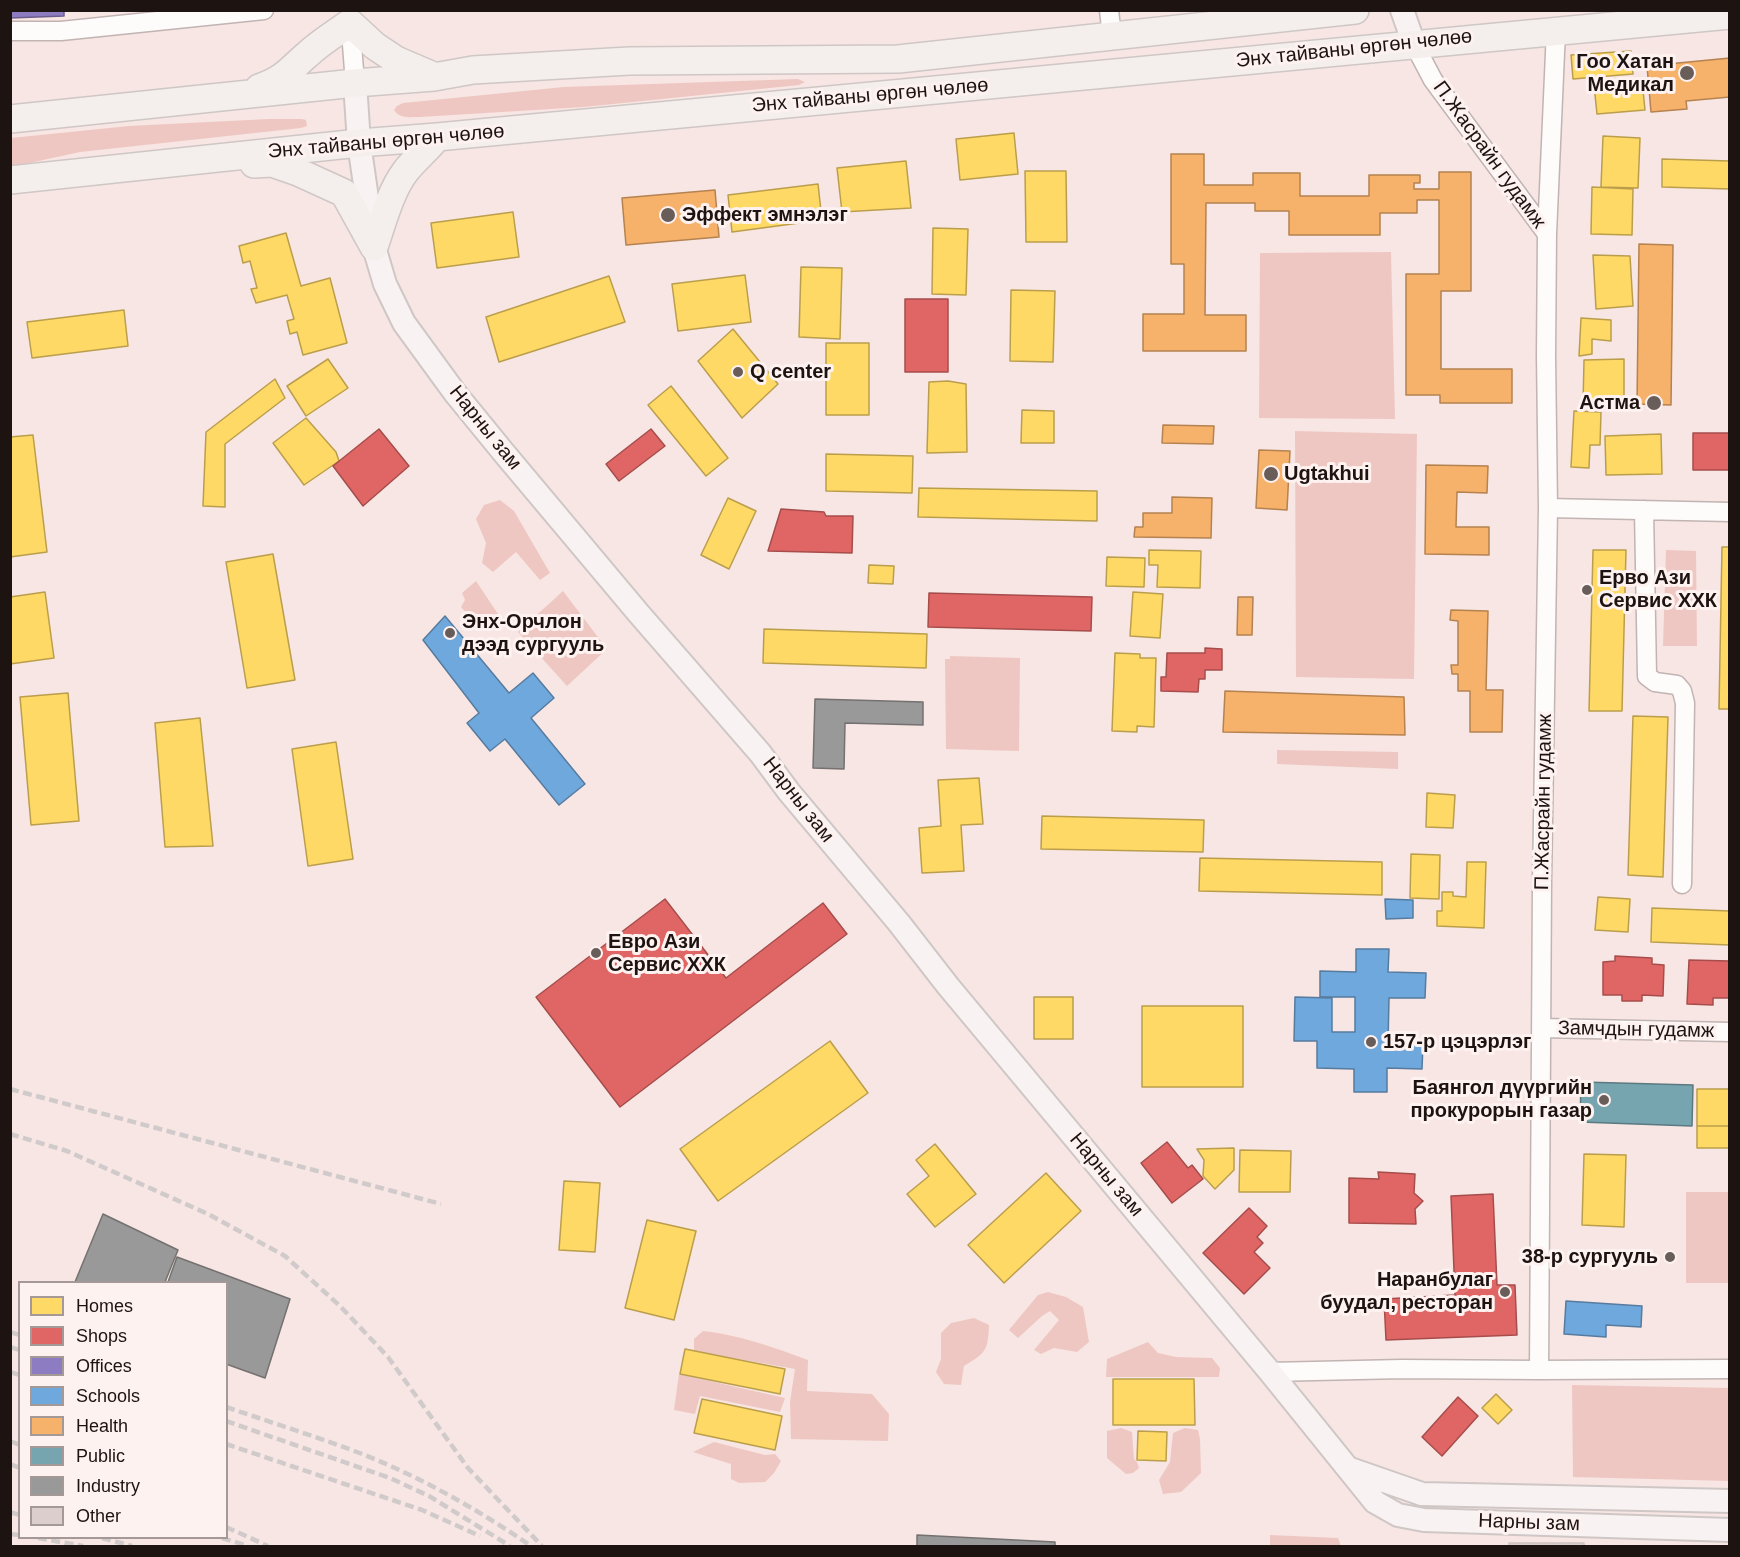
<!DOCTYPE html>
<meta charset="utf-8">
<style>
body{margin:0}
#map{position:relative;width:1740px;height:1557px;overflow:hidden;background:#f7e6e3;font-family:Helvetica,sans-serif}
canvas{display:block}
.frame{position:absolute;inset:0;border:12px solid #1d1311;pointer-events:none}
.legend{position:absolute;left:18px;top:1281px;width:210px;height:258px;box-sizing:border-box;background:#fef2f0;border:2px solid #a49997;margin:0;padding:8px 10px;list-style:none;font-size:18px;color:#1d1311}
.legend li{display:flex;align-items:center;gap:12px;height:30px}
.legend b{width:30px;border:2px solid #a49997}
</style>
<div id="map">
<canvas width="1740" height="1557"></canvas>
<div class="frame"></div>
<ul class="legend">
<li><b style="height:16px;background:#ffd966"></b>Homes</li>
<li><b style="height:16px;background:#e06666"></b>Shops</li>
<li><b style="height:16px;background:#8e7cc3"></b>Offices</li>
<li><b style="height:16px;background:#6fa8dc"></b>Schools</li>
<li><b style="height:16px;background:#f6b26b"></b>Health</li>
<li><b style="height:16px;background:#76a5af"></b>Public</li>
<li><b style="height:16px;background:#999"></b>Industry</li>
<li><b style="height:16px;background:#dccecc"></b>Other</li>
</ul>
</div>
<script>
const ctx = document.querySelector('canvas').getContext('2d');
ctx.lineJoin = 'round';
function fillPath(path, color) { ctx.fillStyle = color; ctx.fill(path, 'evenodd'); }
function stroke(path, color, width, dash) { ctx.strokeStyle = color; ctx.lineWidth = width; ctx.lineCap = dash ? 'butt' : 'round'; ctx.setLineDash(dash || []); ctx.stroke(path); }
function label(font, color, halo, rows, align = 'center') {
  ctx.font = font + ' Helvetica,sans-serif'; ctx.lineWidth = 6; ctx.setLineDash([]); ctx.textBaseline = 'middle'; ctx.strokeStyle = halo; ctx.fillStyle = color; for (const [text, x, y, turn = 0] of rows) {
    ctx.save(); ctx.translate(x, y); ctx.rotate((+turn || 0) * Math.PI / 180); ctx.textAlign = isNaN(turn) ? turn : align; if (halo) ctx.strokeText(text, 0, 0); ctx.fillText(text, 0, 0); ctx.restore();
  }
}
const green = new Path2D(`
 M798,79L805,82L799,85L584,107L420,117C411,117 399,119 394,110L397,106L403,103L564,87Z
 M269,119H302L306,120L307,126L301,128L80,152L11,167V138L129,126Z
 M1391,252L1395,419L1259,418L1260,253Z
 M1295,431L1417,434L1414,679L1296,677Z
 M500,500L514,511L550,573L540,580L516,552L493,572L482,563L486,543L476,519L484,505Z
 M1666,550L1696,551L1697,646H1663Z
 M476,581L500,617L482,631L461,607L465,600L462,593Z
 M563,591L607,649L567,686L518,632Z
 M950,656L1020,658L1019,751L946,749L945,659H950Z
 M1277,750L1398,752V769L1277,764Z
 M1686,1192H1729V1283H1686Z
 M1048,1292L1066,1297L1083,1307L1089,1342L1077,1352L1054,1348L1041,1354L1034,1350L1059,1320L1050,1311L1042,1316L1018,1338L1009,1330L1038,1295Z
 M974,1318L989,1325C988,1352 985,1353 964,1366L961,1385L944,1384L936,1372L941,1359V1333L951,1323Z
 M703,1331C740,1335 773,1347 808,1360L807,1391L872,1394L889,1414L888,1441L791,1439L790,1402L795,1369L694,1351V1339Z
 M1148,1342L1158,1353L1176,1357L1212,1358L1220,1368L1219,1377H1106L1107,1359Z
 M679,1374L785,1398L780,1412L700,1396L695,1414L674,1410Z
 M1572,1385L1729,1388V1481L1573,1477Z
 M1121,1428L1132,1432L1134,1459L1137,1462L1139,1468L1133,1473L1126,1474L1107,1458V1431Z
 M1185,1428L1198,1430L1200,1439L1201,1473L1181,1492L1163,1494L1159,1480L1170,1462L1173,1433Z
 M714,1442L765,1455L775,1454L781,1461L774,1473L765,1482L739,1483L731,1479V1464L693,1452Z
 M1270,1535L1338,1538L1341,1546H1270Z`);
const homes = new Path2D(`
 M1631,51L1633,74L1573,79L1571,55Z
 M1642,81L1645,110L1597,114L1594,85Z
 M1014,133L1018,174L960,180L956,139Z
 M1603,136L1640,138L1638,188L1601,187Z
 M1662,159L1730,161V189L1662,187Z
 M906,161L911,208L842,212L837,168Z
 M1025,171H1066L1067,242H1026Z
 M818,184L822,220L732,232L728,195Z
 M1592,187L1633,189L1632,235L1591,234Z
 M513,212L519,257L437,268L431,223Z
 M933,228L968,229L966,295L932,294Z
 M286,233L301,286L330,278L347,343L303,355L297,332L290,334L287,321L294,319L287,295L256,303L251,289L257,288L250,261L243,263L239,246Z
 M1593,255L1630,256L1633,306L1596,309Z
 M801,267L842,268L840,339L799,337Z
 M745,275L751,322L678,331L672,284Z
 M609,276L625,322L499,362L486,317Z
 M1011,290L1055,291L1053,362L1010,361Z
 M124,310L128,346L32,358L27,322Z
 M1581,318L1611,320V341L1592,339V354L1579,356Z
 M733,329L778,384L742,418L698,361Z
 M826,343H869V415H826Z
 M328,359L348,388L306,416L287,386Z
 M1624,359V405H1583L1584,360Z
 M275,379L285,398L225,444V507L203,506L206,432Z
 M948,381L966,384L967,452L927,453L929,382Z
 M671,386L728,458L706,476L648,405Z
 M1022,410L1054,411V443H1021Z
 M1574,411L1601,412L1600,445H1590L1589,468L1571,467Z
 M306,418L336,452L339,461L304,485L273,443Z
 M1661,434L1662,474L1606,475L1605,436Z
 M33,435L47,552L10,557V437Z
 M826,454L913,456L912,493L826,491Z
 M919,488L1097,491V521L918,517Z
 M728,498L756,511L729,569L701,555Z
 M1722,547H1730V709H1719Z
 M1149,550L1201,551L1200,588L1157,587L1158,565H1149Z
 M1593,550H1626L1622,711H1589Z
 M273,554L295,680L247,688L226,562Z
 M1107,557L1145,558L1144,587L1106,586Z
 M869,565L894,566L893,584L868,583Z
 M45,592L54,658L10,664V597Z
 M1133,592L1163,594L1160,638L1130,636Z
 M764,629L927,634L926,668L763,663Z
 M1115,653L1140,654V658H1156L1154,727L1137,726V732L1112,731Z
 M68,693L79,821L31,825L20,697Z
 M1633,716L1668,717L1663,877L1628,875Z
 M200,718L213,846L165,847L155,723Z
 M336,742L353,859L308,866L292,749Z
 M979,778L983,824L961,825L964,871L922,873L919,828L941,826L938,780Z
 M1427,793L1455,795L1453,828L1426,827Z
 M1042,816L1204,820L1203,852L1041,849Z
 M1411,854L1440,855L1439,899L1410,898Z
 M1200,858L1382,862V895L1199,891Z
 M1467,862H1486L1484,928L1437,926V911H1442V892H1453V896L1466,897Z
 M1598,897L1630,899L1628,932L1595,930Z
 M1652,908L1730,911V945L1651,942Z
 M1034,997H1073V1039H1034Z
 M1142,1006H1243V1087H1142Z
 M830,1041L868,1093L718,1201L680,1149Z
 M1697,1089H1730V1126H1697Z
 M1697,1126H1730V1148H1697Z
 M935,1144L976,1194L935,1227L907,1194L929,1176L916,1160Z
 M1234,1148V1170L1215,1189L1203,1176L1204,1160L1197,1149Z
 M1240,1150L1291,1151L1290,1192H1239Z
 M1584,1154L1626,1155L1624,1227L1582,1225Z
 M1046,1173L1081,1211L1004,1283L968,1245Z
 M564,1181L600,1183L595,1252L559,1250Z
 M647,1220L696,1231L674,1320L625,1308Z
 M685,1349L785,1369L780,1394L680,1374Z
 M1113,1379H1194L1195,1425H1113Z
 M1496,1394L1512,1410L1498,1424L1482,1408Z
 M702,1399L782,1416L775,1450L694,1433Z
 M1138,1431L1167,1432L1166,1461L1137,1460Z`);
const shops = new Path2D(`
 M905,299H948V372H905Z
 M379,429L409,466L363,506L333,466Z
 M651,429L665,446L619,481L606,464Z
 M1693,433H1730V470H1693Z
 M781,509L824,512L826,516H853L852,553L768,551Z
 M929,593L1092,597L1091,631L928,627Z
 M1205,648L1222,649V670H1205V679H1199L1198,692L1161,691V677H1166L1167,653H1205Z
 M665,899L726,978L823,903L847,934L620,1107L536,997Z
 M1615,956L1652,958V964L1664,965L1663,996L1642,995V1001H1622V995H1603V962L1615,961Z
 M1689,960L1730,961V998H1713V1005L1687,1004Z
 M1167,1142L1188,1168L1192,1165L1203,1179L1172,1203L1141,1163Z
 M1378,1172L1415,1174L1414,1193L1423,1201L1415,1209L1416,1224L1349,1223V1178L1379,1179Z
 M1493,1194L1497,1285H1515L1517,1335L1386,1340L1384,1299L1455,1295L1451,1196Z
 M1249,1208L1267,1226L1257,1237L1263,1243L1254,1252L1270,1268L1244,1294L1203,1253Z
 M1458,1397L1478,1416L1442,1456L1422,1437Z`);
const offices = new Path2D(`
 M10,10H64V16L10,18Z`);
const schools = new Path2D(`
 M445,616L509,693L533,673L554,698L531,718L585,784L559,805L505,739L490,751L467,723L479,713L423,640Z
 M1385,899L1413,900V918L1386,919Z
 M1356,949H1389L1388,972L1426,973L1425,998H1389L1388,1044H1423L1422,1069L1387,1068V1092H1354V1069L1317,1068V1041H1294L1295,997L1332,998V1032H1355V997H1320V971L1356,972Z
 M1566,1301L1642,1306L1641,1327L1606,1325V1337L1564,1334Z`);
const health = new Path2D(`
 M1730,58V97L1686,101L1687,109L1651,112L1647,66Z
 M1171,154H1204V185H1253V173H1300V196H1369V175H1420V183H1414V189H1439V172H1471V291H1441V369H1512V403H1440V395H1406V274H1439V200H1417V213H1380V235H1289V211H1255V203H1206L1205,315H1246V351H1143V314H1184V264H1171Z
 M715,190L719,237L626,245L622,198Z
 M1639,244L1673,245L1671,405L1637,404Z
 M1163,425L1214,426L1213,444L1162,443Z
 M1259,450L1290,451L1287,510L1256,508Z
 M1426,465L1488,466L1487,493L1457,492L1456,527H1489V555L1425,554Z
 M1172,497L1212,498L1211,538L1134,537L1135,527H1143V513H1172Z
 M1238,597H1253L1252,635H1237Z
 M1451,610L1488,611L1486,690H1503L1502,732H1470V691H1458V674H1452L1451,665H1458V621L1450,620Z
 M1225,691L1404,697L1405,735L1223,732Z`);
const public = new Path2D(`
 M1581,1082L1693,1085L1692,1126L1580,1122Z`);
const industry = new Path2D(`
 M815,699L923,702V725L845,723L844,769L813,768Z
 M103,1214L178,1250L165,1282H75Z
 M177,1257L290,1299L265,1378L226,1364V1282H168Z
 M917,1535L1055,1542V1546H917Z`);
const building = new Path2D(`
 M1509,1543H1584V1546H1509Z`);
const minor = new Path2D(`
 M1109,10L1112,36
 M350,19L355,83
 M10,31H61L264,10
 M1414,44L1433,80L1547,234
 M1548,508L1730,512
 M1644,510L1647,676L1655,682L1677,685L1682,691L1685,703L1682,884
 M1542,1028L1730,1032
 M1539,1370L1542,882L1548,508L1546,355L1547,234L1556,30
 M1270,1372L1402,1369L1539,1370L1730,1369`);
const major = new Path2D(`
 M1402,10L1414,44
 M355,83L359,143L374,247L385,284L404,323L455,393L504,453L640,615L760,753L789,792L899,923L948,986L1270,1372L1375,1502L1398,1515L1424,1520L1730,1530
 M1350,1469L1422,1494L1730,1501`);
const highway = new Path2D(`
 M259,88C285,79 288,71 308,54C321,42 336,33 350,23L375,46L396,60L431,75
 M10,119L355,83L434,77L473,70L629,61L898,59L1355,10
 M254,164L272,163L298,172L344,193L374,247
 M10,180L359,143L437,137L1730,15
 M374,247C382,224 390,192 405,172C414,160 427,150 437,137`);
const rail = new Path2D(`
 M10,1089L441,1204
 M10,1134L67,1151L208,1214L285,1256L340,1306L388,1357L468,1468L542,1546
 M10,1332L20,1335
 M10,1347L20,1350
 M10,1372L20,1375
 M226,1407C270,1422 314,1436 357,1452C419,1476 477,1509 531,1546
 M226,1421L390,1478L429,1496L510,1546
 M10,1441L20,1445
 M226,1444L422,1510L480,1536
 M10,1464L20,1468
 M10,1512L20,1515
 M226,1527L268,1546
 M10,1534L20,1535
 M38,1538L83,1546
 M102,1538L132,1546
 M222,1538L248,1546`);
const markers = [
 [1687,73,8,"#695d5a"],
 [668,215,8,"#695d5a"],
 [738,372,6,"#695d5a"],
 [1654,403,8,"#695d5a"],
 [1271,474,8,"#695d5a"],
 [1587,590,6,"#695d5a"],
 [450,633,6,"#695d5a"],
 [596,953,6,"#695d5a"],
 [1371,1042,6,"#695d5a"],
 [1604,1100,6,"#695d5a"],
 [1670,1257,6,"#695d5a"],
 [1505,1292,6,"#695d5a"]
];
const streetNames = [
 ["Энх тайваны өргөн чөлөө",1354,49,-6],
 ["Энх тайваны өргөн чөлөө",870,96,-5],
 ["Энх тайваны өргөн чөлөө",386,142,-5],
 ["П.Жасрайн гудамж",1489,155,54],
 ["Нарны зам",485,428,51],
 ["Нарны зам",798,800,52],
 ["П.Жасрайн гудамж",1544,802,-89],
 ["Замчдын гудамж",1636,1030,1],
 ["Нарны зам",1106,1175,50],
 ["Нарны зам",1529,1523,2]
];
const poiNames = [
 ["Гоо Хатан",1674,62,"right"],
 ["Медикал",1674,85,"right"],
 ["Эффект эмнэлэг",682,215],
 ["Q center",750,372],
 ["Астма",1640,403,"right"],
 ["Ugtakhui",1284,474],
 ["Ерво Ази",1599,578],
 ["Сервис ХХК",1599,601],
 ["Энх-Орчлон",462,622],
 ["дээд сургууль",462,645],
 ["Евро Ази",608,942],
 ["Сервис ХХК",608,965],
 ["157-р цэцэрлэг",1383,1042],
 ["Баянгол дүүргийн",1592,1088,"right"],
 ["прокурорын газар",1592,1111,"right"],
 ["38-р сургууль",1658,1257,"right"],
 ["Наранбулаг",1493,1280,"right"],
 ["буудал, ресторан",1493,1303,"right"]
];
fillPath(green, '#efc7c2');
fillPath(homes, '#ffd966');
stroke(homes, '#bb9e4c', 1.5);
fillPath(shops, '#e06666');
stroke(shops, '#a64d4c', 1.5);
fillPath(offices, '#8e7cc3');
stroke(offices, '#6c5c8e', 1.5);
fillPath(schools, '#6fa8dc');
stroke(schools, '#567b9f', 1.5);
fillPath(health, '#f6b26b');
stroke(health, '#b58250', 1.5);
fillPath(public, '#76a5af');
stroke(public, '#5b7980', 1.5);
fillPath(industry, '#999');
stroke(industry, '#747170', 1.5);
fillPath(building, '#dccecc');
stroke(building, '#cfc2c0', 1.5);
stroke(minor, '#c1b4b2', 21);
stroke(major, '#cfc7c5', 26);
stroke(highway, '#cfc7c5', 30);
stroke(minor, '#fefbfb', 18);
stroke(major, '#f8f3f2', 22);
stroke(highway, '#f4eeec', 27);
stroke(rail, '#d0cbca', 4.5, [9, 4.5]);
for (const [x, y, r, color] of markers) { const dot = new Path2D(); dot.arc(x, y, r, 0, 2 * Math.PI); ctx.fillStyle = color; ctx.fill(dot); stroke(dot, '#fef2f0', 2); }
label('20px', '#1d1311', '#fef2f0', streetNames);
label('bold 20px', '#1d1311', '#fef2f0', poiNames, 'left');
</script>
